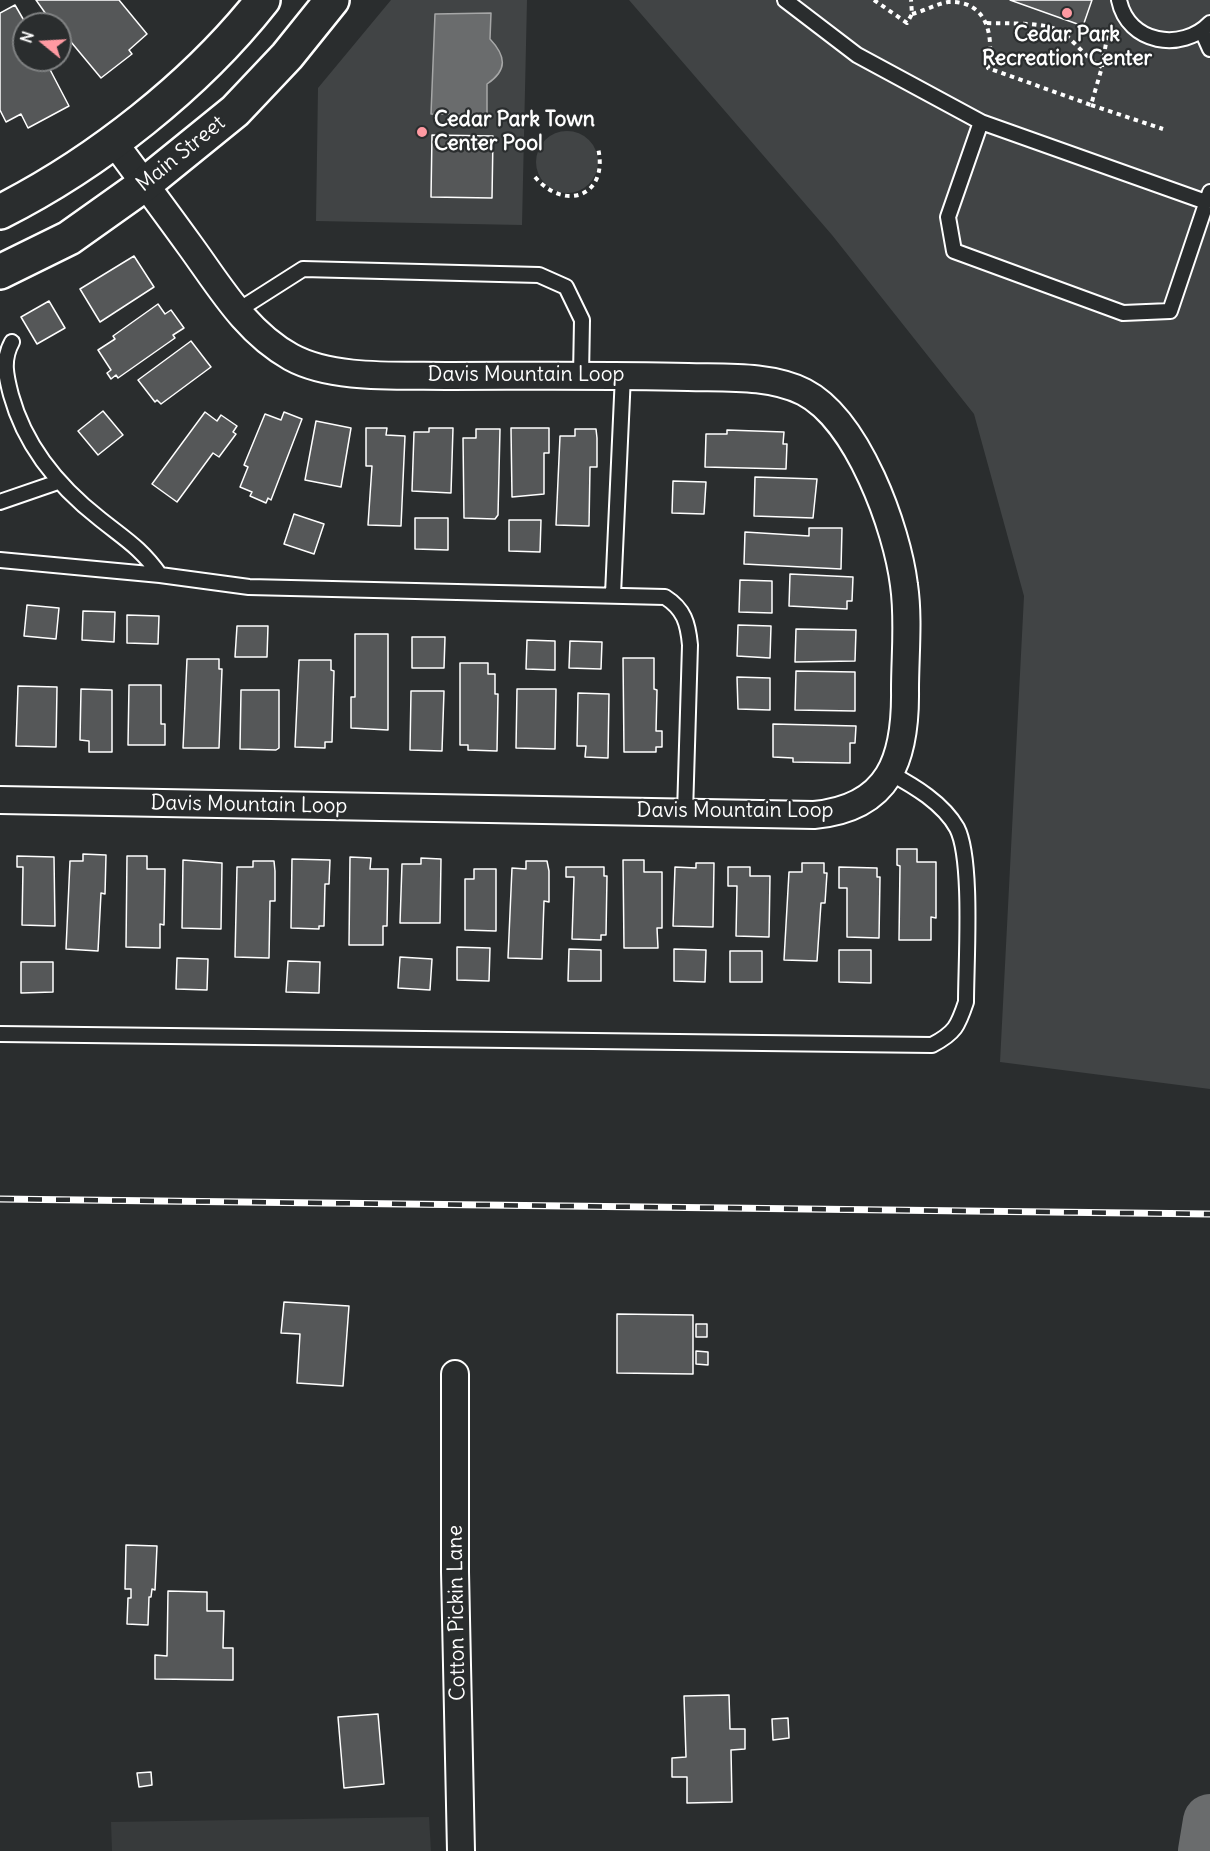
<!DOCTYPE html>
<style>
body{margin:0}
#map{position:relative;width:1210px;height:1851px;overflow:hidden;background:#2a2d2e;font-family:Delius,sans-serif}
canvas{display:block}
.north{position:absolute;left:12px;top:12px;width:60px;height:60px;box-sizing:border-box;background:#2a2d2e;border:2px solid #7f8182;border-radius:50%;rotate:288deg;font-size:16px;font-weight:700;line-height:24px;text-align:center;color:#fff}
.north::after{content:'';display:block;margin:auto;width:21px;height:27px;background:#ff9aa2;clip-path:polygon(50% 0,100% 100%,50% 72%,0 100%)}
</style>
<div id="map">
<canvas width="1210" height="1851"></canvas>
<div class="north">N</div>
</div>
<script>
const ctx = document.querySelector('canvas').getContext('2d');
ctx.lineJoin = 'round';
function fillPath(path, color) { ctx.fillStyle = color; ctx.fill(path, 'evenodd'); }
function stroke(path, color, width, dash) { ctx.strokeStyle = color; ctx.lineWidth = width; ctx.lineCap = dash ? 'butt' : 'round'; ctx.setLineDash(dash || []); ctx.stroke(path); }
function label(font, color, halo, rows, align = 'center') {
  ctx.font = font + ' Delius,sans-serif'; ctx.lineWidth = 4.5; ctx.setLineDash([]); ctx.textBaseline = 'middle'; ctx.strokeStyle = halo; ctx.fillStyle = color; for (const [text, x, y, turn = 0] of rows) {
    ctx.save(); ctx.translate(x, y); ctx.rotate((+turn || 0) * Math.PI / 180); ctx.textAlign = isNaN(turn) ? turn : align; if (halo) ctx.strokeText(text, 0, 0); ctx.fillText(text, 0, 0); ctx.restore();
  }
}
const built = new Path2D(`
 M429,1817L431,1851H112L111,1822Z`);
const green = new Path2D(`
 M391,0H527L522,225L316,221L318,88Z
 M629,0H1210V1089L1000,1062L1024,596L974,414L832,235Z
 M536 162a31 31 0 1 1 62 0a31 31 0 1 1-62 0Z`);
const water = new Path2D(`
 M491,13L490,39C506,56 508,70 487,84V115L431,114L435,14Z`);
const river = new Path2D(`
 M1205,1851L1210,1821`);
const building = new Path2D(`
 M36,0H119L147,34L129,50L132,54L101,78L66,36L60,33V24H53Z
 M1010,0H1092L1083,26Z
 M15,5L26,24L24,60H45L69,106L28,128L21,114L6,122L0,110V13Z
 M432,135L493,136L492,198L431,197Z
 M134,256L154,287L100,322L80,289Z
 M49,301L65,328L37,344L21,317Z
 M158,304L165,314L171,310L184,328L173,335L175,338L118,378L116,375L111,379L107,373L111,370L98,350L115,339L113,336Z
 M191,341L211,367L161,404L157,400L155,402L138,380Z
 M103,411L123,435L98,455L78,431Z
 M205,412L217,421L221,415L237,426L233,432L236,434L219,457L213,453L177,502L152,484Z
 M284,412L302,419L271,500L268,498L266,503L250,496L252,492L240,487L248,467L244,465L265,414L281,420Z
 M316,421L351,428L341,487L305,480Z
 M366,428H387L386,435L405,436L401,526L368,525L372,466H366Z
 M429,428H453L451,493L412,491L414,432H429Z
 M511,428H549V453H544V494L512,497Z
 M476,429H500L498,515L495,519L464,518L463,438H476Z
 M575,429H596L597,438V467H590L589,526L556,525L560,436H575Z
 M727,430L784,432L783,444H787L786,469L705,467L706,434H727Z
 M755,477L817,479L813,518L754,516Z
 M673,481L706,482L704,514L672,513Z
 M294,514L324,524L314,554L284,544Z
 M415,518H448V550L415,549Z
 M509,520H541L540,552L509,551Z
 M809,528H842L841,569L744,564L745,532L809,536Z
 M790,574L853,577L852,601H847V609L789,606Z
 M740,580L772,581V613L739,612Z
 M27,605L59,608L56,639L24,636Z
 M83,611L115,612L114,642L82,640Z
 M127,615L159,616L158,644L127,643Z
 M738,625L771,626L770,658L737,656Z
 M237,626H268L267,657H235Z
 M796,629L856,630L855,661L795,662Z
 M355,634H388V730L351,728V697H355Z
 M412,637H445L444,668H412Z
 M527,640L555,641V670L526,669Z
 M570,641L602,642L601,669L569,668Z
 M623,658H654V689L657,690L656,731H662V747H656V752H624Z
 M187,659H219V669H222L219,748H183Z
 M299,660H331V670L334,671L332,742H325V748L295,747Z
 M460,663H488V674H495V694H498L497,751L468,750V745H460Z
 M796,671L855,672V711L795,710Z
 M737,677L770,678V710L738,709Z
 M129,685H161V724H165V745H128Z
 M18,686L57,687L56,747L16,746Z
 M81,689L112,690V752H89V741L80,740Z
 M517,689H556L555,749L516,748Z
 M241,690H279V748L276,750L240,749Z
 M411,691H444L442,751L410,750Z
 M578,693L609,694L608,758L585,757L586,746H577Z
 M773,724L856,726L855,743H850V763L793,762V758L773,757Z
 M897,849H917V862H936V918L931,917V940H899L900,866L897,865Z
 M83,854L106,855L105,894L101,893L98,951L66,949L70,861H83Z
 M17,856L54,857L55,926L22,925L23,867H17Z
 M127,856H147V869H165L164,925L160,924V948L126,947Z
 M350,857L371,858L370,869H388L387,926H383V945H349Z
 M421,858L441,859L440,923H400L402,864H421Z
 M292,859L330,860L329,884H325L324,926H319V929L291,928Z
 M183,860L222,863L221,929L182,928Z
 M623,860H644V872H662V928H657L658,948H624Z
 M253,861H274L275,871V901H270L269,958L235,957L237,867H253Z
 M526,861H547L549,871V902L544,901L542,959L508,958L512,868L526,869Z
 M696,863H714L713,927L673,926L675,867L696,868Z
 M802,863H824V873H827L825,903H821L817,961L784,960L789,872H802Z
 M566,867H604V876H607L606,935H601V940L572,939L574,877H566Z
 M728,867H750V876H770L769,937L736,936L737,886H728Z
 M839,867L877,868V877H880L879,938L847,937V888H839Z
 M474,869H496V931L465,930V879H474Z
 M457,947L490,948L489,981L457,980Z
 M569,949L601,950V981H568Z
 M674,949L706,950L705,982L674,981Z
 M839,950H871V983L839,982Z
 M730,951H762V982H730Z
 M400,957L432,959L430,990L398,988Z
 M177,958L208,959L207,990L176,989Z
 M288,961L320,962L319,993L286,992Z
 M21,962H53V992L21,993Z
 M284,1302L349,1306L343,1386L297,1383L300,1334L281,1333Z
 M617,1314L693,1315V1374L617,1373Z
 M696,1324H707V1337H696Z
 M696,1351L708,1352V1365L696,1364Z
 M126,1545L157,1546L155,1590L152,1589L151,1597H149L148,1625L127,1624L128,1598H131V1589H125Z
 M168,1591L207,1592V1611H224L223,1648H233V1680L155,1679V1655L167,1656Z
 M729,1695L730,1729H745V1749L731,1750L732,1802L687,1803V1777H672V1758L686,1757L684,1696Z
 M378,1714L384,1784L344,1788L338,1717Z
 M788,1718L789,1738L773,1740L772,1719Z
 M151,1772L152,1785L139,1787L137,1773Z`);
const path = new Path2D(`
 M874,0L907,23L912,14L911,0
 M912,14C924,11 936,4 948,2C989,0 994,38 988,68L1091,105L1102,67L1108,31
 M987,23C1006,24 1048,21 1063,33C1078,45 1084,56 1102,67
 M1091,105L1163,129
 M535,177C566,213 609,195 598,148`);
const lane = new Path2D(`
 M785,0L857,55L981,122
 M1119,0C1128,44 1182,52 1210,23
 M1202,31L1210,49
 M1206,202L981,122L948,217L954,251L1123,313L1170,311L1210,192
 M237,311L303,269L539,275L566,287L582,320L581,376
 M12,342C2,360 6,376 11,395C25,446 59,487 100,519C125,539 141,548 160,575
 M0,502L58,482
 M0,560L160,575L249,587L665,597C684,609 688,623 690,645L685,813
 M613,594L623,375
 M0,1034L932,1045C955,1033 958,1026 966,1002C966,962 973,859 957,828C943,803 914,786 890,773`);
const street = new Path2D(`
 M0,800L814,815C890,808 906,758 905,690C905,655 909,619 904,585C897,528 858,420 804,392C770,375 726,378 688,377C608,375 527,376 446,376C399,375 333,380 291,357C246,332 220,287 191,247C165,211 139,176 113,141
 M455,1374V1572L461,1851`);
const secondary = new Path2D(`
 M0,212C97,163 196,85 263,0
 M0,272L69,238L145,184L235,111L287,56L332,0`);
const rail = new Path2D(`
 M0,1199L1210,1214`);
const markers = [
 [1067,13,6,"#ff9aa2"],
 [422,132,6,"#ff9aa2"]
];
const poiNames = [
 ["Cedar Park",1067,35],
 ["Recreation Center",1067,59],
 ["Cedar Park Town",434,120,"left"],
 ["Center Pool",434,144,"left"]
];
const streetNames = [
 ["Main Street",181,154,-39],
 ["Davis Mountain Loop",526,375],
 ["Davis Mountain Loop",249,805,1],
 ["Davis Mountain Loop",735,811],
 ["Cotton Pickin Lane",457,1613,-91]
];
fillPath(built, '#373a3b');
fillPath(green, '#414445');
fillPath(water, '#6a6c6d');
stroke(water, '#a6a7a7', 1.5);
stroke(river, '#6a6c6d', 54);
fillPath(building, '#555758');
stroke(building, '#fff', 1.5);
stroke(lane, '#fff', 18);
stroke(street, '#fff', 30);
stroke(secondary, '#fff', 38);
stroke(path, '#fff', 4, [4.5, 4.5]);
stroke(lane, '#2a2d2e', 14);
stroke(street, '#2a2d2e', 26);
stroke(secondary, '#2a2d2e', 33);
stroke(rail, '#fff', 7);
stroke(rail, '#2a2d2e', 4.5, [14]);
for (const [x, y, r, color] of markers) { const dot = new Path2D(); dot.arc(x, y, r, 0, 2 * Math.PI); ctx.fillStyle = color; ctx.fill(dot); stroke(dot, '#2a2d2e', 2); }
label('bold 21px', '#fff', '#2a2d2e', poiNames);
label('21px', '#fff', '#2a2d2e', streetNames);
</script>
